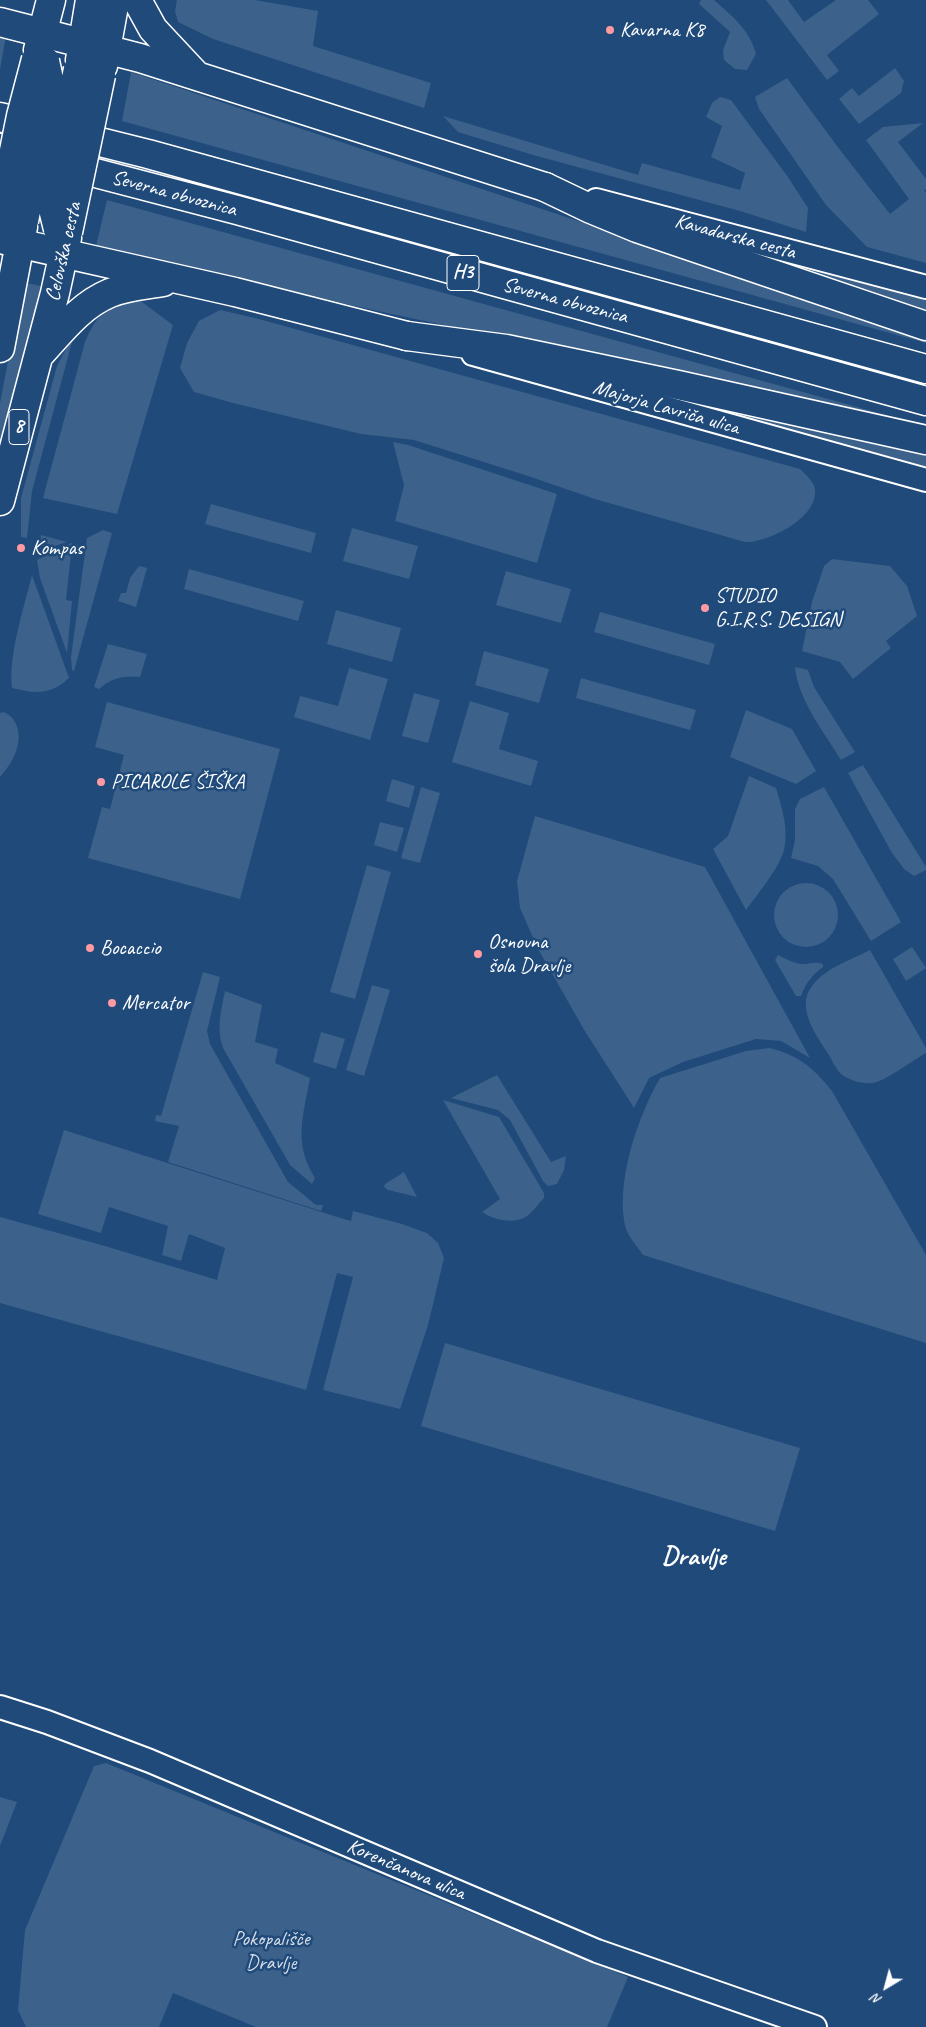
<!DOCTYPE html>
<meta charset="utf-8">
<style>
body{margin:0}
#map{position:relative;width:926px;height:2027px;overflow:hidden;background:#1f4a7a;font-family:Caveat,sans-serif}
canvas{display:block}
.north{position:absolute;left:861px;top:1962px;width:50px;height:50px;-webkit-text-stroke:4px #1f4a7a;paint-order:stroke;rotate:217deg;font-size:14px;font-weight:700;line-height:20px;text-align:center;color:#fff}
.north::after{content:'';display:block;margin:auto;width:18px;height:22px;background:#fff;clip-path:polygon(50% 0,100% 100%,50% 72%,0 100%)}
</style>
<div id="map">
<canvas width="926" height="2027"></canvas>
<div class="north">N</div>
</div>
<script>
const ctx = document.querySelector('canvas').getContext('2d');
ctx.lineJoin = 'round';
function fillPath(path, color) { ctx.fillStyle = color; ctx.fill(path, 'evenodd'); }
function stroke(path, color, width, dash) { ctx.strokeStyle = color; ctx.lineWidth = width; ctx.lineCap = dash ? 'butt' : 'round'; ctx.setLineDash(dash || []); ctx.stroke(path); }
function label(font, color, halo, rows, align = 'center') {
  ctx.font = font + ' Caveat,sans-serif'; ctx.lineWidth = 5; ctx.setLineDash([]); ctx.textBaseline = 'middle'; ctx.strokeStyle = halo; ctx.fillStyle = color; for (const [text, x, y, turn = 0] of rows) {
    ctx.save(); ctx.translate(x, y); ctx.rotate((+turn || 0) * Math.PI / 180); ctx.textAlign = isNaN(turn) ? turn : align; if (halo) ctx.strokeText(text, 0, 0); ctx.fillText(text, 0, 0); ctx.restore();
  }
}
const green = new Path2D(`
 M177,0H255L318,11L313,46L431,83L424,108L213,39L178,22L175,11Z
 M701,0H714C732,16 750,30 756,54L747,70L735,69L724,60L723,50L730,32L699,4Z
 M766,0H788L804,22L836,0H868L879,14L827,55L839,71L827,80Z
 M0,33L6,35L0,70Z
 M895,68L904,81L901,93L859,124L839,99L852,88L859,96Z
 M131,72L926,337V343L122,121Z
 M787,78L837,146L890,214L909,199L866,140L883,127L923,123L898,142L926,179V189L924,190L926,193V263L867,247L826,205L759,109L755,97Z
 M720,97L731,100L788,177L808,208L806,232L740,211L533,155L458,132L443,116L638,175L642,163L740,190L745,173L711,157L722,126L706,117L712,103Z
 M107,200L926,426V429L95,250Z
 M669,226L926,298V315Z
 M23,282L45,287L0,457V403Z
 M138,299L173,325L117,514L43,498L85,342C98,312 107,307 138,299Z
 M220,310L259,319L800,469C806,475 815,482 815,491C817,518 768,543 745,542L595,499L525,475L414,440L361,434L233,403L194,392L180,368L187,343L199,321Z
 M75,331L32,491L27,538L21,537V498L57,366Z
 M624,382L926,451V473L627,389Z
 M393,442L408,445L557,494L537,563L395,521L404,485Z
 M211,504L316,533L311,553L205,524Z
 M352,528L418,546L409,579L343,561Z
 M103,530L112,533L74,671L72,670L71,657L87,538Z
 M41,535L67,542L43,550L39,548Z
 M71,543L81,546L79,549H75L74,554H71L66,600L72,601L67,653L40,578L37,560Z
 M832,559L890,566L907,586L917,616L886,641L891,648L853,679L840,662L802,651L812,602L824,566Z
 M139,566L147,568L136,607L118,601L121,593H126L130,578Z
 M189,569L304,601L298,621L184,589Z
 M506,571L571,589L561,623L496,605Z
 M32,575L69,678C51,695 35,694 12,688C8,656 24,607 32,575Z
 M336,610L401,628L392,662L327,644Z
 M600,612L715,644L709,665L594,632Z
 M108,644L147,654L140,677C124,675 111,678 99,689L94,687Z
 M484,651L549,669L539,703L475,685Z
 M795,667L808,670L814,687L855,752L841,760C824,732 798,700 795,667Z
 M349,668L388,679L370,740L294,717L300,696L338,706Z
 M581,678L696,710L690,730L576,698Z
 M414,693L440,700L428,743L402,736Z
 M470,701L509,713L499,749L538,761L531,786L452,762Z
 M107,702L280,749L240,899L88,858L102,807L110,809L124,755L95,747Z
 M746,710L792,729L816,771L796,784L730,757Z
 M3,712C9,714 12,717 15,722C25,741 13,763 0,777V713Z
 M863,765L926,867V870L914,876L904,869L892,853L848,773Z
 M749,776L776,788C782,808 789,830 784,850C780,867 757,895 746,910L713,849L728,836Z
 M392,779L415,786L409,808L386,801Z
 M421,787L440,793L420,863L401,858Z
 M824,787L901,922L871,941L833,879L818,866L791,858L795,840V809L800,799Z
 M535,816L705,867L810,1058L781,1041L756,1039L683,1062L649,1078L634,1108L583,1028L537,947L520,908L517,881Z
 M380,822L404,828L397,852L374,845Z
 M367,865L391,872L355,999L330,992Z
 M774 915a32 32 0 1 1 64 0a32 32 0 1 1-64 0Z
 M912,947L926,968L906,981L893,959Z
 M870,950L926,1048V1053C915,1059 884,1082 873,1083C861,1084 851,1081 841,1074C836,1069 832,1061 829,1055C817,1037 795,1007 812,986C825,968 851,960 870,950Z
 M778,955C786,959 793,963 802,964C809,964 816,961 823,964V967C812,975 806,983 801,996H796L775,960Z
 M203,972L220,977L207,1031L210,1044L288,1182L316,1205H323L321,1211L168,1162L179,1126L155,1121L156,1115L161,1116Z
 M372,985L390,990L364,1076L346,1070Z
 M225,991L262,1005L255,1042L278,1049L275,1063L310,1078C303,1117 293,1143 315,1178L312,1184L290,1165L223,1048C216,1028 221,1011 225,991Z
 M321,1032L345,1039L336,1069L313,1062Z
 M769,1048C798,1055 813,1067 832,1091L926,1255V1343L643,1255C638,1247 629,1238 626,1229C614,1185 638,1116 660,1078L746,1051Z
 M497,1075L551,1162L566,1156L564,1170L557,1184L548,1186L543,1181L510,1120L498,1110L451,1098Z
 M443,1100L499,1117L544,1193V1198C539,1203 534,1211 527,1216C514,1225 494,1220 482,1212L500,1199Z
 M64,1130L334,1216L351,1221L353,1211L402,1224L427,1233L438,1243L444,1258L428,1325L400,1409L323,1390L353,1277L337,1273L306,1390L175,1352L0,1303V1217L105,1246L217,1280L225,1248L189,1234L181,1261L162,1255L168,1226L109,1207L101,1233L38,1214Z
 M404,1172L417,1197L388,1190L384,1187L385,1184Z
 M445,1343L800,1448L775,1531L421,1426Z
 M106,1763L628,1977L607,2027H256L173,1993L159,2027H26L18,2010L25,1930L94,1766Z
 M0,1797L17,1802L0,1846Z`);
const tertiary = new Path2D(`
 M596,200L926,287
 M473,354L926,480
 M0,1707L47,1722L150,1761L597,1951L815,2027`);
const primary = new Path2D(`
 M137,0L153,29L196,75
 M0,22L140,58L545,187
 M38,50L51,0
 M80,60L90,0
 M103,66L115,0
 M0,239L235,292L407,336
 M0,348L23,227
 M41,353C62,330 81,305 110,293C127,286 146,285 163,282
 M0,501L55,293L67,238`);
const trunk = new Path2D(`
 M0,117L148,154L926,369
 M0,148L237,210L926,401
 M545,187L591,209L637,228L926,326
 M407,336L506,349L678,385L926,440`);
const primaryBridge = new Path2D(`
 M1,215L21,116L36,59
 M24,221L49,96L50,84L45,61
 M58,229L53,209L54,188L78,69
 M68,232L101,75`);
const markers = [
 [610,30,5,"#ff9aa2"],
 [21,548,5,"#ff9aa2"],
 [705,608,5,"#ff9aa2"],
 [101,782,5,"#ff9aa2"],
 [90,948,5,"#ff9aa2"],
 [478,954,5,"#ff9aa2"],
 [112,1003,5,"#ff9aa2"]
];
const shields = [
 [463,273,32],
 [19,427,20]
];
const shieldNames = [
 ["H3",463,273],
 ["8",19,427]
];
const poiNames = [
 ["Kavarna K8",620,30],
 ["Kompas",31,548],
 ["STUDIO",715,596],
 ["G.I.R.S. DESIGN",715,620],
 ["PICAROLE ŠIŠKA",111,782],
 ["Osnovna",488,942],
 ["šola Dravlje",488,966],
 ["Bocaccio",100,948],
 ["Mercator",122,1003]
];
const streetNames = [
 ["Severna obvoznica",174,194,15],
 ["Kavadarska cesta",735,237,15],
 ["Celovška cesta",64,252,-77],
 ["Severna obvoznica",565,301,15],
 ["Majorja Lavriča ulica",666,408,16],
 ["Korenčanova ulica",406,1870,23]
];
const parkNames = [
 ["Pokopališče",271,1939],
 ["Dravlje",271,1963]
];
const districtNames = [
 ["Dravlje",694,1557]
];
fillPath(green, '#3c618b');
stroke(tertiary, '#fff', 26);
stroke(primary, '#fff', 31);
stroke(trunk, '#fff', 31);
stroke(tertiary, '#1f4a7a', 22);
stroke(primary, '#1f4a7a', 28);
stroke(trunk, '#1f4a7a', 28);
stroke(primaryBridge, '#fff', 31, []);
stroke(primaryBridge, '#1f4a7a', 28);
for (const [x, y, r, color] of markers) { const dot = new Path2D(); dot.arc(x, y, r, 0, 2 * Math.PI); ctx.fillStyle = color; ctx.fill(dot); stroke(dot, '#1f4a7a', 2); }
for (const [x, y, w] of shields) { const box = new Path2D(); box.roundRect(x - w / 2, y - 17.5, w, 35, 4); ctx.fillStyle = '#1f4a7a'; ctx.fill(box); stroke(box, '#fff', 1); }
label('bold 20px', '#fff', null, shieldNames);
label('21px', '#fff', '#1f4a7a', poiNames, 'left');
label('21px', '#fff', '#1f4a7a', streetNames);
label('21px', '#d8dfe8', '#1f4a7a', parkNames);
label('bold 26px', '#fff', '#1f4a7a', districtNames);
</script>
